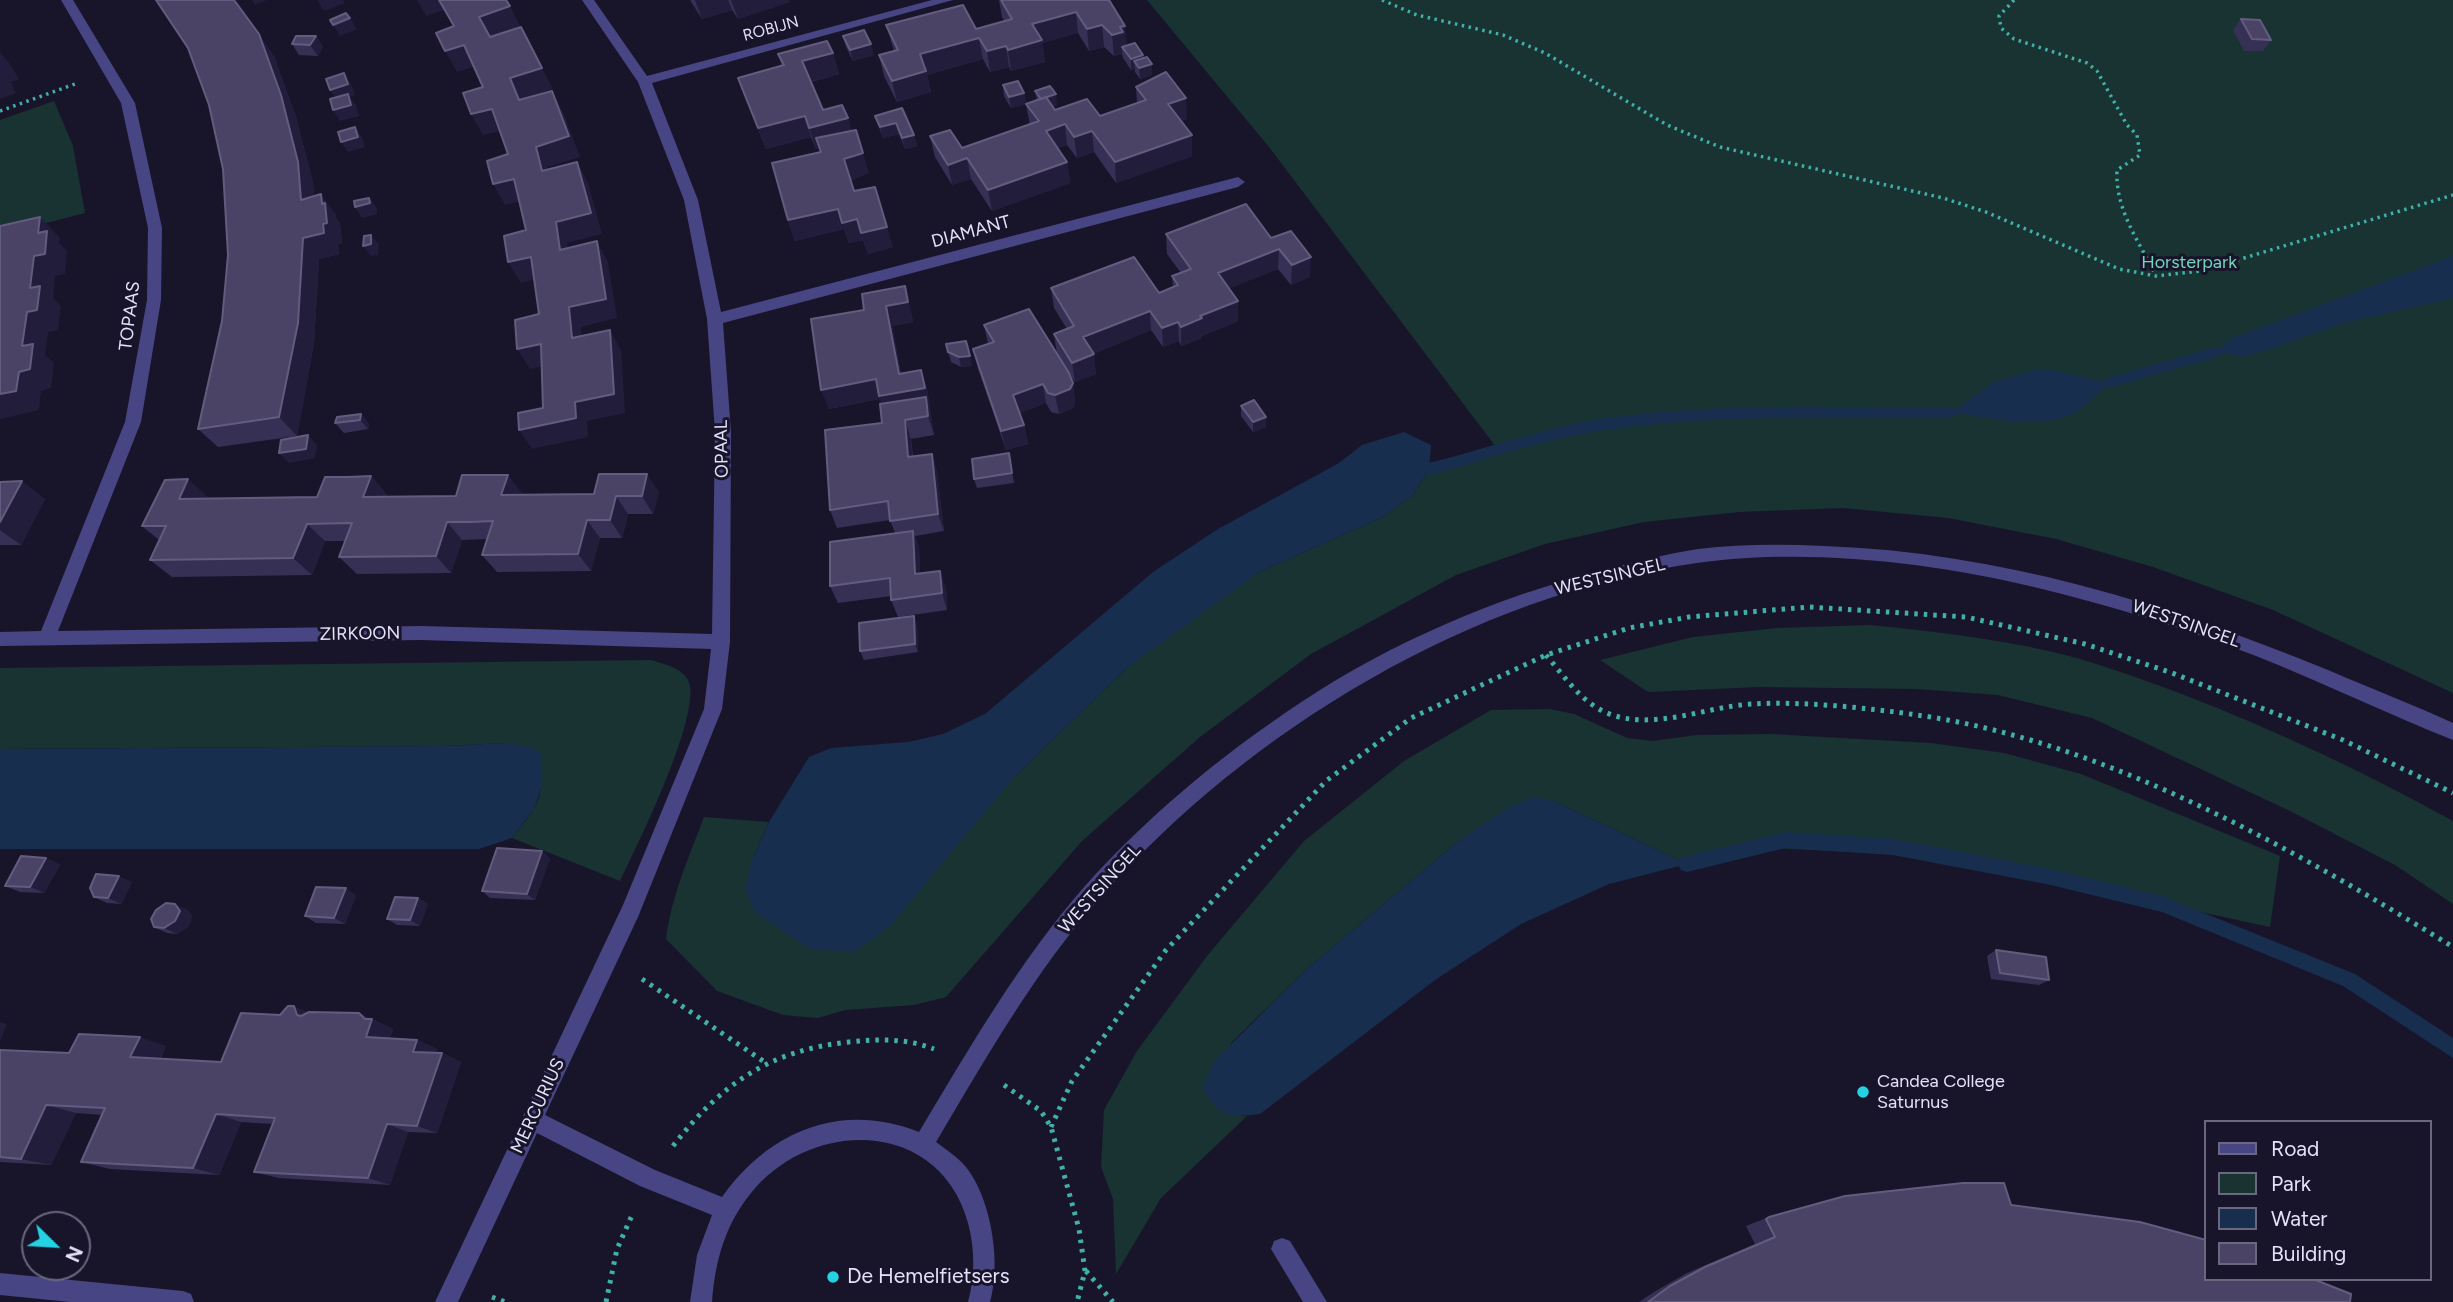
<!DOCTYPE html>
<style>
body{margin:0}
#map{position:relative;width:2453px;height:1302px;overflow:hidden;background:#18152a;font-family:Figtree,sans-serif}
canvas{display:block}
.legend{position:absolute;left:2204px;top:1120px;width:228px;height:161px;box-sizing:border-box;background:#18152a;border:2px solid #6a677e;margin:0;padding:9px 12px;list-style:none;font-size:21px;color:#e4e1fb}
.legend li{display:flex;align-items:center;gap:14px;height:35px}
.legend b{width:35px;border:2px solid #6a677e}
.north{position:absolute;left:21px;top:1211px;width:70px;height:70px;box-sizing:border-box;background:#18152a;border:2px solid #6a677e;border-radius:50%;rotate:114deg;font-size:19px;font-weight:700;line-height:28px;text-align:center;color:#e4e1fb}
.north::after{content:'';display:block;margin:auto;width:24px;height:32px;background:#24d2e4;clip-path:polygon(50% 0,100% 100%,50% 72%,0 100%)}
</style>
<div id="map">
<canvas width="2453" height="1302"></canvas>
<ul class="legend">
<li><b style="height:9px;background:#474583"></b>Road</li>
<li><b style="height:19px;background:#183332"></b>Park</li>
<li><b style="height:19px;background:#182e4f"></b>Water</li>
<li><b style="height:19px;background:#4a4366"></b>Building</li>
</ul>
<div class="north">N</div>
</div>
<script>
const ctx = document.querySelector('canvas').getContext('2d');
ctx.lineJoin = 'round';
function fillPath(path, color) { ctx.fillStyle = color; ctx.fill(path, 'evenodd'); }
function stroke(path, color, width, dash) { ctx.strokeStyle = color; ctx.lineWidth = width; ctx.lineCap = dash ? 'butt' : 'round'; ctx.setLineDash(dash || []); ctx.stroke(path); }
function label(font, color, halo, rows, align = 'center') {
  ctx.font = font + ' Figtree,sans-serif'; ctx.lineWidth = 6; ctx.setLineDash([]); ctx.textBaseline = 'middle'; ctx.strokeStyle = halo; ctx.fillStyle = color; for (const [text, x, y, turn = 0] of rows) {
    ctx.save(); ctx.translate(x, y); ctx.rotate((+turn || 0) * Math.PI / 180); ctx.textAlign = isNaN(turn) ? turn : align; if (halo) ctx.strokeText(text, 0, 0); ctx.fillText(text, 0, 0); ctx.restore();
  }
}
const green = new Path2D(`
 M1147,0H2453V693L2273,610L2153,567L2056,539L1948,518L1843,508L1739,512L1644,522L1545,544L1456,575L1311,654L1200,737L1082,841L946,997L914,1005L845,1010L818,1018L783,1015L717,991L666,939C671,897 689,857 704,817L769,822L753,858L1013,778L1128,667L1184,624L1259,572L1383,517L1413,495L1429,469V463L1499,451L1269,147Z
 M54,101L73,146L85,213L0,235V120Z
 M1869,625C1931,631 1992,638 2053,652C2096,662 2138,678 2179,693C2273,729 2365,772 2453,821V904L2395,865L2290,811L2092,718L1998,695L1916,689L1759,687L1648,692L1600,660L1693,637L1777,628Z
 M651,660C663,664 681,667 688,680C704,711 636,848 620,881L512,838C524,822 541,806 541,784L506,743L444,746L0,749V668Z
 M1550,709L1574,714L1627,738L1653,741L1697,735L1770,734L1931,743L2004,753L2081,774L2280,856L2270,927L2089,888L1973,858L1749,847L1687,864L1556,802L1461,839L1308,968L1231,1043L1241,1116H1247L1161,1198L1116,1274L1113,1199L1101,1167L1104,1110L1137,1051L1207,956L1304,841L1404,761L1491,710Z`);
const water = new Path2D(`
 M2453,256V298L2348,322L2245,357L2215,352L2232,338Z
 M2034,370H2053L2109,383C2098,392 2088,405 2076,412C2044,430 1987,419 1953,412L1993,382Z
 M1404,432L1431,445L1429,469L1413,495L1383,517L1259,572L1128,667L1013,778L890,926L855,952L810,949L756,913L745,889L753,858L769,822L809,757L831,748L908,742L943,734L985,714L1153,572L1218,529L1339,463L1362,445Z
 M506,743L530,747L541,754V789L534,809L512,838L479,849H0V749L444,746Z
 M1532,797L1556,802L1687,864L1609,884L1521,924L1435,980L1260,1114C1230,1118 1216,1115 1203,1087L1214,1061L1308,968L1461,839L1510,807Z`);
const stream = new Path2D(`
 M2215,347L2222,352L2220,356L2109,388L2102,383L2104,379Z
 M1953,407L1960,412L1953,417C1836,419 1716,413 1600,431C1542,439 1486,460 1429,475L1422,469L1429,463C1486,449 1542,428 1600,419C1716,402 1836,408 1953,407Z
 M1785,832L1893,839L2051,869L2162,896L2355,974L2453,1038V1058L2343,986L2162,912L2051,885L1893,855L1785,848L1687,872L1681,870L1678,864L1681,858L1687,856Z`);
const pathFar1 = new Path2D(`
 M1382,0L1417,15L1503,35L1545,53L1667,125L1720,147L1943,198L1986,212L2119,269L2156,276L2201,271L2453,195
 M2014,0L1999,16L2001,28L2014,39L2087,63L2097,71L2127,125L2137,135L2140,155L2117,170C2115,210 2139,241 2156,276
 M0,111L75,84`);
const path = new Path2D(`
 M1546,655C1564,676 1581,702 1607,713C1653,732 1706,706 1753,704C1803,701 1868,708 1917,715C2104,741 2294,849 2453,947
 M642,979L766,1063
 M1004,1085L1041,1111L1051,1127L1079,1229L1085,1271L1077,1302
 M1051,1127L1072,1081L1166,950L1326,781L1411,718L1546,655L1629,628L1689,617L1809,607L1966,617L2085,644L2172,673L2343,740L2453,793
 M673,1146C721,1084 770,1050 849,1042C878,1039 906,1038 934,1049
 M1086,1271L1113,1302
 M492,1297L505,1302
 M606,1302L617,1249L633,1213`);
const minor = new Path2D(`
 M61,0H73L135,103L162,228L161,300L141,422L58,631L421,626L712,634L715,432L707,319L684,200L638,82L582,0H594L647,76L932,0H953L652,83L698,200L721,312L1238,177L1245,182L1238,187L723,323L731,432L730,642L722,709L638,917L545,1115L655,1170L722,1197C769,1131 841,1101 919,1132C970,1047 1020,960 1085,886C1153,810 1235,744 1320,690C1413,632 1513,592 1619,566C1645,560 1671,553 1698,549C1739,544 1782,544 1824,546C2000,552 2166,604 2328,670C2370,688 2412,704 2453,723V740C2387,714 2322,682 2256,656C2183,628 2109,605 2034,587C1929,562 1804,548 1697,563C1472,595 1249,729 1100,898C1035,971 986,1058 936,1142C948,1151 961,1159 969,1171C992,1204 1001,1264 990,1302H968C975,1276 975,1249 968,1223C940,1119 812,1117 751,1193C725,1225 715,1261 712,1302H690L697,1255L712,1215L640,1186L537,1133L458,1302H435L623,905L704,709L711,649L421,640L0,646V632L41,631L125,422L147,300L148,228L121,103Z
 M1282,1238L1290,1241L1327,1302H1303L1271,1249L1274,1241Z
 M0,1273L183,1291L191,1294L194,1302H70L0,1295Z`);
const wall = new Path2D(`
 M690,0H789L790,2L738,19L732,10L702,19Z
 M999,0H1109L1127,45L1143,55L1144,58L1152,64V75L1140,79L1135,72V69L1131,70L1123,58L1122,54L1114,56L1104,47L1089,51L1078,33L1042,43L1045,62L1011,71L1009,67L990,72L983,59L927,75L931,92L897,102L884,76L879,55L894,51L886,25L976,29L1004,21L1002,17Z
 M2241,19L2271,40L2263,51H2244L2233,30Z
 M316,36L323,47L318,56L299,55L292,44Z
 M843,36L874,55L853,61L846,47Z
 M833,53L839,74L811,82L823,110L852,130L869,173L851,180L854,191L893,247L868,254L863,240L849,243L844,229L795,241L788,220L821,152L820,148L816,149L811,137L766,149L738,78L782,66L778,54Z
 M274,56L296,117L313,183L314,196L336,215V218L340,224L342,243L338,244L339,254L319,259L314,343L297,436L218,447L198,429L222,321L228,255L223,169Z
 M1003,85L1024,93L1026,104L1011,108L1004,96Z
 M1136,87L1187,119L1181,121L1192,156L1116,183L1094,152L1077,158L1067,145L1058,148L1067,162L1070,183L992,211L971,179L952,185L935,157L930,136L962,148L1030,125L1026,104L1037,100L1035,91L1057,105L1052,107L1055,110L1100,116L1137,103Z
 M875,116L914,135L917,146L905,149L899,134L883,138Z
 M1166,234L1271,238L1310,277L1291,285L1278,269L1229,288L1238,301V321L1202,336V338L1181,346L1179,341L1163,347L1151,330L1093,354L1096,374L1075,382L1057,354L1054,334L1067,329L1054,308L1051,288L1159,293L1173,288L1172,276L1181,273L1167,254Z
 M905,286L913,322L892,326L901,374L921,370L927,389L934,435L911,439L913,456L932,454L937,472L944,531L915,536L919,548L920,574L946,588L947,610L898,617L891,600V596L838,603L830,586L895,533L890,520L837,528L830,510L882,423L881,404L879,399L829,409L864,310Z
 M984,325L1073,383L1075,402L1073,408L1059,414L1051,412L1046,403L1020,413L1024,425L1028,444L1006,450L978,369L973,349L988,344Z
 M966,341L972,366L961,367L951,362L946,344Z
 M1241,406L1266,417V427L1253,432L1241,416Z
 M361,414L369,424L368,429L344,433L335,423Z
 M1009,453L1014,483L977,488L974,479Z
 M371,476L387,495L386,497L456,496L522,493L521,495L594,494L659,492L653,514H628L622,538H600L591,571L497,572L482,555L487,539L462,540L451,573L357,574L339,557L345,541H325L312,575L172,577L150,560L159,540L142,526L208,497L207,499L317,497Z
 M0,482L45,499L21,545H0Z
 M917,624L918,652L864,660L860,651Z
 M46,858L60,865L44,893L20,892L5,886Z
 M550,858L535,900L490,898L482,891Z
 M132,882L121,904L107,903L94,897Z
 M356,895L345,924L316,923L305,916Z
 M418,898L428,904L420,926L397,925L387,919Z
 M188,910L192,917L188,927L177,934L167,933L154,927Z
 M1996,950L2049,980L2039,985L1991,979L1987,956Z
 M308,1012L359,1013L393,1029L390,1038L417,1040L437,1049L435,1053H442L461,1062L437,1133L408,1132L390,1185L279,1178L254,1172L273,1124L241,1122L219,1175L110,1169L81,1162L103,1115L76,1113L51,1165L0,1162V1050L69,1053L166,1046L160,1059L221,1062L280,1015Z
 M2011,1205L2350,1302H1639L1654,1292L1687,1273L1755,1244L1746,1226L1769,1217Z`);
const shadedWall = new Path2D(`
 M252,0H267L255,5Z
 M317,0H343L345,3L324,11Z
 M417,0H439L444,10L426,16Z
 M695,0H728L732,10L702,19Z
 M731,0H789L790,2L738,19Z
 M510,6L521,28L491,39L479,17Z
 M1076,12L1078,33L1042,43L1045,62L1011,71L1008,50L1032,24Z
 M350,18L357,29L340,36L333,25Z
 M1102,25L1104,47L1089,51L1087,29Z
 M1125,26L1127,47H1122V54L1114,56L1112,35L1120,27Z
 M259,34L274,56L296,117L313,183L316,220L301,200Z
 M316,36L323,47L318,56L310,45Z
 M979,38L983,59L927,75L931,92L897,102L892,81L920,54Z
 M871,44L874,55L853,61L850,50Z
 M464,45L476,66L457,72L445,51Z
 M1006,46L1009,67L990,72L987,51Z
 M0,52L10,64L19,79L11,82L16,93L0,99Z
 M833,53L839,74L809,82L802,61Z
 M1143,55L1144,66L1152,64V75L1140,79L1139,68L1134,61L1135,69L1131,70V59Z
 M542,68L553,89L519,100L510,78Z
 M344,73L351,84L355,95L350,97L356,105L359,116L340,121L333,110L337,101L330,90Z
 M552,91L563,112L580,157L547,167L554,192L542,171L536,147Z
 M1024,93L1026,104L1011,108L1009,97Z
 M1056,94L1057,105L1043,110L1041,99Z
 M1186,98L1187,119L1169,126L1168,104Z
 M492,109L504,130L483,135L471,114Z
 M805,116L811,137L766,149L758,128Z
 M848,118L854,139L816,149L809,128Z
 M896,123L899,134L883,138L880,127Z
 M1065,124L1067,145L1049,151L1046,131Z
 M355,127L362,138L365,147L348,152L341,142Z
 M1092,131L1094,152L1077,158L1074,137Z
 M914,135L917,146L905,149L902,138Z
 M1192,135V156L1116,183L1115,162Z
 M863,153L869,173L851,180L844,159Z
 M967,158L971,179L952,185L948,165Z
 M577,162L588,183L602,234L567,243L572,270L560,250L556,222Z
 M1067,162L1070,183L992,211L988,190Z
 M514,179L526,200L505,205L493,184Z
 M321,194L336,215V218L340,224L342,243L338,244L339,254L319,259L314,343L297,436L279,417L303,238L322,204Z
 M369,198L377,208V214L362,218L355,207Z
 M838,209L857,219L863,240L849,243L844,229L795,241L788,220Z
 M40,217L60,238L59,243L67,251L65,274L55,276L53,298L61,306L58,330L48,332L45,355L54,363L51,388L41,391L39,410L0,419V394L22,346Z
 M887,227L893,247L868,254L861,233Z
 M371,235L379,245L378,255L371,256L363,246Z
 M597,241L608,262L617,318L581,327L583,358L572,338L569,307Z
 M1279,249L1278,269L1218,293V273Z
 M531,257L543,277L521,283L508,262Z
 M1311,257L1310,277L1291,285L1292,265Z
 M905,286L913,322L892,326L904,392L921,370L927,389L934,435L928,416H885L879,399L829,409L821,390L899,374L886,306Z
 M1238,301V321L1202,336V338L1181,346V327L1200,316Z
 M1150,311L1151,330L1086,357L1083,337Z
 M1178,322L1179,341L1163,347L1162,328Z
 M610,330L621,350L625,413L587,421L588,437L532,449L519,430L575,402Z
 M541,344L553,364L530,369L517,349Z
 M1094,354L1096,374L1075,382L1072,363Z
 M970,356L972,366L961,367L959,357Z
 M1073,383L1075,402L1073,408L1059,414L1055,395Z
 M1043,384L1046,403L1017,414L1013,395Z
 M361,414L369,424L368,429L360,420Z
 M1266,417V427L1253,432V422Z
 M905,420L911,439L914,476L908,457Z
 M1024,425L1028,444L1006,450L1001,431Z
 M308,435L317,445L315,458L289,463L279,453Z
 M932,454L937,472L944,531L938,514Z
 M647,474L659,492L653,514L642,496Z
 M508,475L522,493L515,513L501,495Z
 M371,476L387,495L379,515L363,497Z
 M188,479L208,497L199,517L179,499Z
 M22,481L45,499L21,545L0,530V522Z
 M616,496L628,514L622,538L610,520Z
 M587,520L600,538L591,571L578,554Z
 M447,522L462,540L451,573L436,556Z
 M307,524L325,541L312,575L293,558Z
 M913,531L919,548L921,592L915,574Z
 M940,571L946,588L947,610L942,593Z
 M914,616L917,624L918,652L915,644Z
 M542,851L550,858L535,900L527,894Z
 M46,858L60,865L44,893L30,887Z
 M119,876L132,882L121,904L108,898Z
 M346,888L356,895L345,924L334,918Z
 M418,898L428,904L420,926L410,920Z
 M175,904L188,910L192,917L188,927L177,934L164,928Z
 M294,1006L316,1016L297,1015Z
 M359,1013L393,1029L387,1046L366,1037L365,1019Z
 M0,1022L7,1024L0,1042Z
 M140,1037L166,1046L156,1066L130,1057Z
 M417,1040L437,1049L433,1061L413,1052Z
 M442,1053L461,1062L437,1133L417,1126Z
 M46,1105L76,1113L51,1165L21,1159Z
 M216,1114L241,1122L219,1175L193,1168Z
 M387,1124L408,1132L390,1185L368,1178Z`);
const building = new Path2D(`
 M156,0H234L259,34L281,95L298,162L301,200L321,194L322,204L325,203L327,223L323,224L324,233L303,238L298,323L279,417L198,429L222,321L228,255L223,169L209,105L188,48Z
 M439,0H506L510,6L479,17L490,37L521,27L542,68L510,78L519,100L552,91L569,136L536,147L542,171L577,162L591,213L556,222L560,250L597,241L606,299L569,307L572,338L610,330L614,394L575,402L576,418L519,430L518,413L543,408L541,344L517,349L515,320L539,314L531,257L508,262L504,236L526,230L514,179L493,184L487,161L508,154L492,109L471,114L463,93L483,87L464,45L445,51L436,33L454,26Z
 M1001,0H1109L1125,26L1120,27L1123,32L1112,35L1102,25L1087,29L1076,12L1032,24L1042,40L1008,50L1006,46L987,51L979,38L920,54L926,71L892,81L879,55L898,50L886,25L963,5L976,29L1012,19Z
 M346,13L350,18L333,25L330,20Z
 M2241,19L2260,20L2271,40L2252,39Z
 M864,30L871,44L850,50L843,36Z
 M296,36H316L310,45L292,44Z
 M827,41L833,53L802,61L823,110L842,105L848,118L809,128L805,116L758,128L738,78L784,65L778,54Z
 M1135,43L1143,55L1131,59L1122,47Z
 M1147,57L1152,64L1139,68L1134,61Z
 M1166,72L1186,98L1168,104L1192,135L1115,162L1092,131L1074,137L1065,124L1046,131L1067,162L988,190L967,158L948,165L930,136L950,130L962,148L1039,121L1026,104L1046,97L1055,110L1087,99L1100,116L1146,100L1136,87Z
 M344,73L348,84L330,90L326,79Z
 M1018,81L1024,93L1009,97L1003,85Z
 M1050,86L1056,94L1041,99L1035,91Z
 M348,94L351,105L333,110L330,99Z
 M902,108L914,135L902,138L896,123L880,127L875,116Z
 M355,127L358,137L341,142L338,132Z
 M856,130L863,153L844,159L854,191L875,187L887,227L861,233L857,219L842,223L838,209L788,220L772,163L821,152L816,138Z
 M369,198L370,203L355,207L354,201Z
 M1246,204L1271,238L1291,231L1311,257L1292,265L1279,249L1218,273L1238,301L1200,316L1202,318L1181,327L1178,322L1162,328L1150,311L1083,337L1094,354L1072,363L1054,334L1074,326L1051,288L1134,257L1159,293L1178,285L1172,276L1191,269L1166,234Z
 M40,217L38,233L47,231L45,254L34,256L30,288L40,286L37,310L27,312L22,346L33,344L30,369L19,372L16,391L0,394V226Z
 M371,235V244L363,246L364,236Z
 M905,286L908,302L886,306L899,374L921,370L925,388L879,396L876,379L821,390L811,319L864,310L862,294Z
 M1029,309L1069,373L1073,383L1070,389L1055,395L1048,393L1043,384L1013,395L1024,425L1001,431L973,349L994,342L984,325Z
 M966,341L970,356L959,357L948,352L946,344Z
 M926,397L928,416L905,420L908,457L932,454L938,514L890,521L888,501L830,510L825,430L882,423L880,404Z
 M1254,400L1266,417L1253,422L1241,406Z
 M361,414L360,420L335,423L337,417Z
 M308,435L306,449L279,453L281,440Z
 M1009,453L1012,473L974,479L972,459Z
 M599,474H647L642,496H616L610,520H587L578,554L482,555L493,521L470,522H447L436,556L339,557L352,523L307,524L293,558L150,560L166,526H142L165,480L188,479L179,499L317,497L325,477H348L371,476L363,497L456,496L462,475H508L501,495L594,494Z
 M22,481L0,522V482Z
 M913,531L915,574L940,571L942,593L891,600L890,578L830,586V542Z
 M914,616L915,644L860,651L859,623Z
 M497,848L542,851L527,894L482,891Z
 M21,856L46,858L30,887L5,886Z
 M96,874L119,876L108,898L94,897L90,888Z
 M316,887L346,888L334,918L305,916Z
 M395,897L418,898L410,920L387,919Z
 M166,903L175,904L180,911L175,921L164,928L154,927L151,919L156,910Z
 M1996,950L2046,957L2049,980L2000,973Z
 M288,1006H294L297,1015L301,1016L309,1012L359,1013L365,1019H372L366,1037L417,1040L413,1052L442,1053L417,1126L387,1124L368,1178L254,1172L275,1118L216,1114L193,1168L81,1162L105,1108L46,1105L21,1159L0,1157V1050L69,1053L79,1034L140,1037L130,1057L221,1062L241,1013L280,1015Z
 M1963,1183H2004L2011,1205L2140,1222L2206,1240V1279H2313L2351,1294L2350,1302H1648L1670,1286L1705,1267L1775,1237L1766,1219L1769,1217L1845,1196Z`);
const markers = [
 [1863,1092,7,"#24d2e4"],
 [833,1277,7,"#24d2e4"]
];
const farStreetnames = [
 ["ROBIJN",771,29,-15]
];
const streetNames = [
 ["DIAMANT",971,232,-15],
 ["TOPAAS",130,316,-83],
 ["OPAAL",722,449,-91],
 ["WESTSINGEL",1610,577,-13],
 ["WESTSINGEL",2186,624,19],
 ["ZIRKOON",360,634,-1],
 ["WESTSINGEL",1100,889,-48],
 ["MERCURIUS",538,1106,-65]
];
const parkNames = [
 ["Horsterpark",2189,263]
];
const poiNames = [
 ["Candea College",1877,1082],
 ["Saturnus",1877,1103]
];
const nearPoinames = [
 ["De Hemelfietsers",847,1277]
];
fillPath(green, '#183332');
fillPath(water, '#182e4f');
fillPath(stream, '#182e4f');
stroke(pathFar1, '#40b0a8', 3.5, [2.5, 4.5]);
stroke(path, '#40b0a8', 5, [3.5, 6]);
fillPath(minor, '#474583');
fillPath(wall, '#373055');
fillPath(shadedWall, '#231d3c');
fillPath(building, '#4a4366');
stroke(building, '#625c7e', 2);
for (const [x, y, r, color] of markers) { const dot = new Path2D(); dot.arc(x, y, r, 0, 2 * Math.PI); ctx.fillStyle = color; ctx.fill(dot); stroke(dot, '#18152a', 2.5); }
label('16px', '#e4e1fb', '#18152a', farStreetnames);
label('18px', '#e4e1fb', '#18152a', streetNames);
label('18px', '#74d4bb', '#18152a', parkNames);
label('18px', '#e4e1fb', '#18152a', poiNames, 'left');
label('21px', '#e4e1fb', '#18152a', nearPoinames, 'left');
</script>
